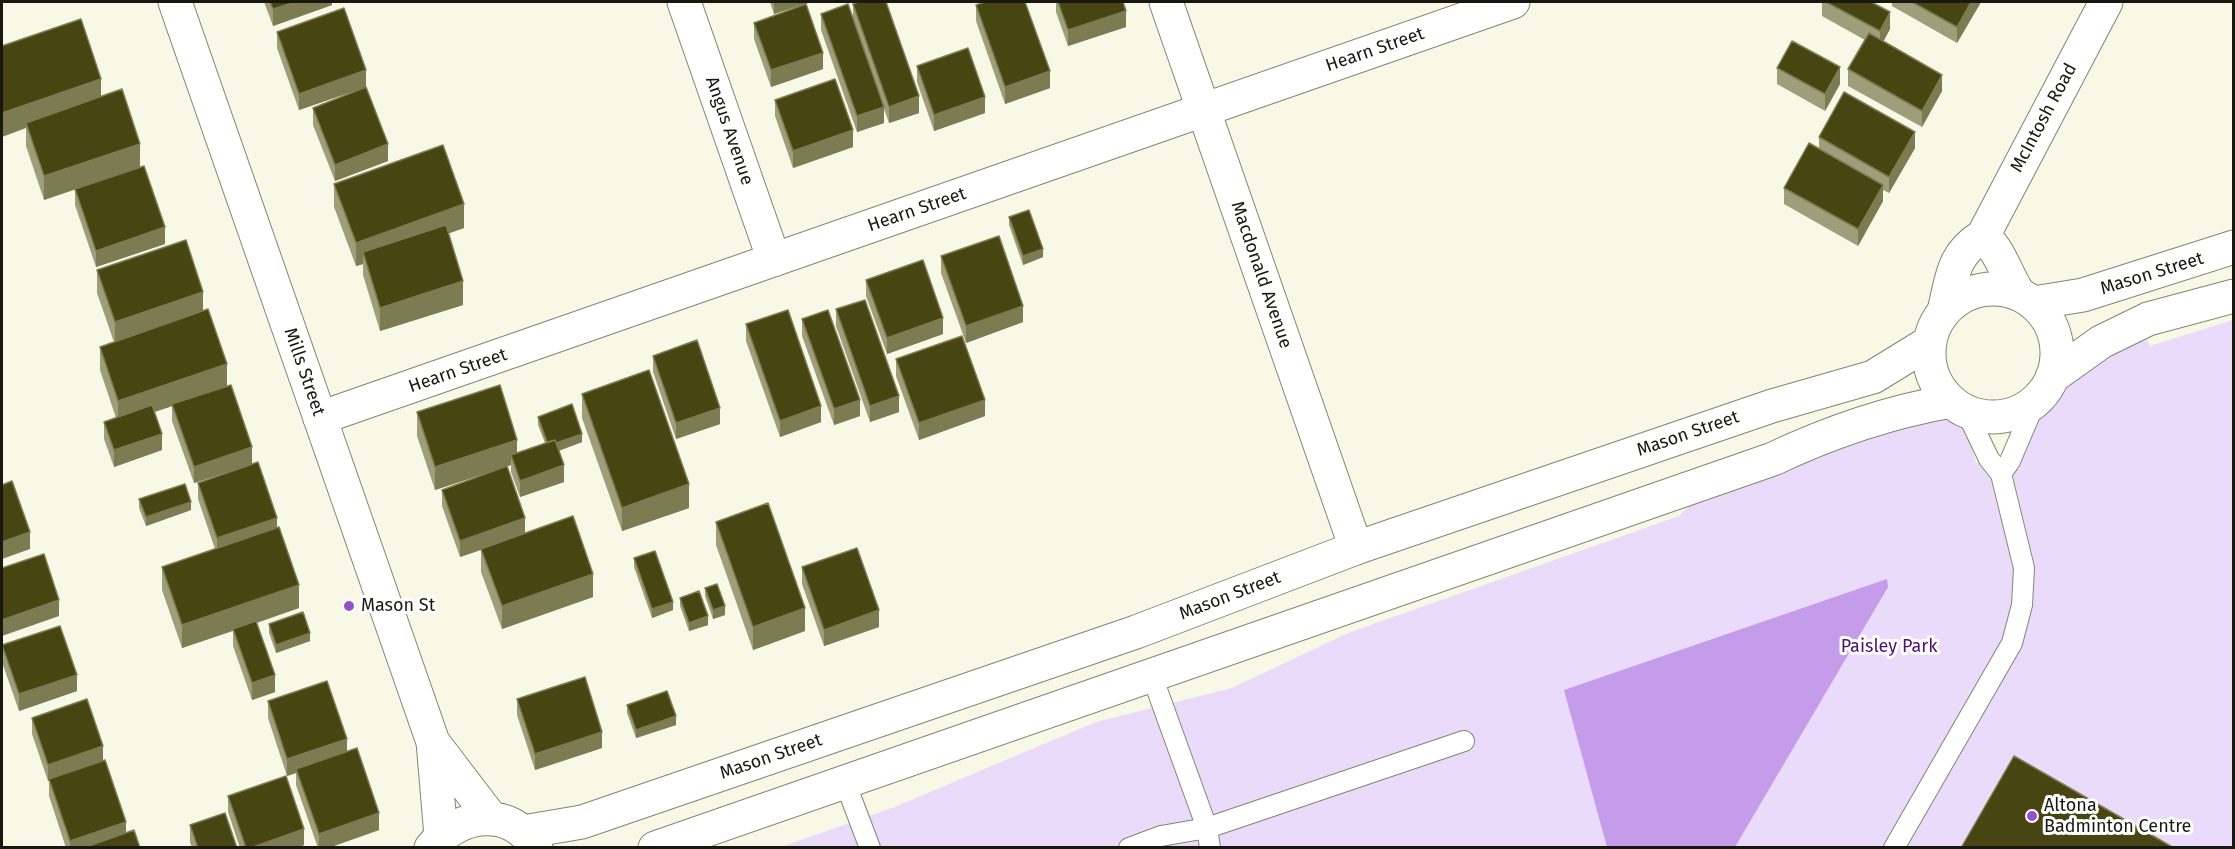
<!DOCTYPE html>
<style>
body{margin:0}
#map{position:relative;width:2235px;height:849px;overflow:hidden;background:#f7f8e5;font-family:"Fira Sans",sans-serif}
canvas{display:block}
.frame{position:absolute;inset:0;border:3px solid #181811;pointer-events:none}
</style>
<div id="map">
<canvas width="2235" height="849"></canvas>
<div class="frame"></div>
</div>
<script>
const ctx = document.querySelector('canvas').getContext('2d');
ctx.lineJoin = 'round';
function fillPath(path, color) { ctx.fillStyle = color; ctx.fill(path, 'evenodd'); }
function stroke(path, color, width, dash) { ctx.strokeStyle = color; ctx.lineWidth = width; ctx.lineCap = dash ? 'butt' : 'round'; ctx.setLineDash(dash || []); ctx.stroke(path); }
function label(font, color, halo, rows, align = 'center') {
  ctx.font = font + ' "Fira Sans",sans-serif'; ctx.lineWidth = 6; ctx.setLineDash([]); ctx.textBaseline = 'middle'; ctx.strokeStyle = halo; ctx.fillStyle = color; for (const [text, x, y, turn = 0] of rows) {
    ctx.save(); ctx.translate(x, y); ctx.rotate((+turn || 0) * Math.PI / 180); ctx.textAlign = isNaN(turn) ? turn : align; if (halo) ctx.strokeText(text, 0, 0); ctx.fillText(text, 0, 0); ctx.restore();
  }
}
const green = new Path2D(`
 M2233,320V847L778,848L892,808L1096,722L1232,688L1348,633L1679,516L1696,499L1820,458L1819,445L1942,419C1972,428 1969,435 1976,463L2021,453L2043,412L2064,383L2143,331L2150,346Z`);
const forest = new Path2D(`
 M1887,579L1888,587L1735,847H1607L1564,690Z`);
const service = new Path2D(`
 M2001,474L2010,461L2036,400
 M1152,676L1207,828L1210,848
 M845,782L870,848
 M1129,848L1161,836L1207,828L1464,741
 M1894,848L2012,643L2022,605L2024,568L2001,474L1989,459L1966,411`);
const minor = new Path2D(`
 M684,2L774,260
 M1166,2L1356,548
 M1983,236C2001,251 2006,275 2019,294
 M1944,311C1952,279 1952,254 1983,236L2106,2
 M320,418L1513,2`);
const tertiary = new Path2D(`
 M175,2L433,742L441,836
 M1929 353a64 64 0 1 1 128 0a64 64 0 1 1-128 0Z
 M2034,303L2083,295L2234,247
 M2052,377L2101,342L2148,319L2234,296
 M433,742L491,818
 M523,832L582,822L1136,632L1356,548L1772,406L1873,377L1930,342
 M431,848C458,813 511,805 536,848
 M655,848L1773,459C1830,432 1889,412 1951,401`);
const wall = new Path2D(`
 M264,2H332V5L273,26Z
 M770,2H811L774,14Z
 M1056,2H1123L1126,27L1068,46L1056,12Z
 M1822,2H1871L1890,29L1883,41L1942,91L1922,127L1848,86V69L1865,40L1822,16Z
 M1892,2H1981L1957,43L1892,6Z
 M853,4L919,113L889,123L884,109V123L857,132L821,30V14L853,18Z
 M976,5L1050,88L1005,104L976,21Z
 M754,23L823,69L771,87L754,39Z
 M277,32L366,87L299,110L277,48Z
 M2,46L101,96L140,167L44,200L26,146V128Z
 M917,66L985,113L934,131L917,82Z
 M1777,68L1840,84L1825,111L1777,84Z
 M775,100L853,147L793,168L775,116Z
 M313,108L388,161L335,181L313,125Z
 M1819,137L1915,148L1889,193L1883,190V201L1858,246L1784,204V188L1819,149Z
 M334,184L464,228L448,233L463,305L380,331L363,275V264L356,266L334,207Z
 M75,189L165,244L96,267L75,205Z
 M1009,217L1043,257L1023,265L1009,225Z
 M941,256L1023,322L966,343L941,273Z
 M97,270L203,311L252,464L194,483L172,421V406L154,412L162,450L114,467L104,439V422L116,418L100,370V347L114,342L97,293Z
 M866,280L943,334L887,354L866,296Z
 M836,309L899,412L870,422L836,326Z
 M802,319L860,416L834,425L802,336Z
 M746,324L821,422L780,437L746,341Z
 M653,356L720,424L676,439L653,372Z
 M896,359L985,416L919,440L896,376Z
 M582,394L689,508L622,531L582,418Z
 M417,412L517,453L545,443L538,425V417L582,442L559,451L564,482L520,497L511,472V465L435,490L417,436Z
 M198,483L277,528L299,608L257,623L275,692L252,700L233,646V631L182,648L162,590V567L215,549L198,499Z
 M442,490L525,533L593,597L502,629L481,572V550L460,557L442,506Z
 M139,499L191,510L146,526L139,508Z
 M716,522L805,631L753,650L716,545Z
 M634,558L673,610L652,618L634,567Z
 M802,567L879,627L824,646L802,584Z
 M705,588L725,615L713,619L705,596Z
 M680,598L708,625L689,631L680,606Z
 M269,624L310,641L276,653L269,633Z
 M2,645L77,691L19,711L2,662Z
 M517,699L602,748L535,770L517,715Z
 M268,701L347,751L379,830L328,848H318L296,785V773L287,776L268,718Z
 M627,705L676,725L636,738L627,713Z
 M32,718L103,761L126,833L140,848H66L49,796V781H48L32,734Z
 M228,796L304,845L297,848H240L228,812Z
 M190,825L237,848H192L190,842Z`);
const shadedWall = new Path2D(`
 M295,2H332V5L273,26V9Z
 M774,2H811L774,14Z
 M1971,2H1981L1957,43V27Z
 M1126,11V27L1068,46V30Z
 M1890,12V29L1880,48V31Z
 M823,53V69L771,87V70Z
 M1840,67V84L1825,111V94Z
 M366,70V87L299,110V94Z
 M1050,71V88L1005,104V87Z
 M1942,75V91L1922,127V111Z
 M101,79V103L26,123V128L2,137V113Z
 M919,96V113L889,123V107Z
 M985,97V113L934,131V115Z
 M884,107V123L857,132V116Z
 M853,130V147L793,168V151Z
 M1915,132V148L1889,193V177Z
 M140,144V167L44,200V176Z
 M388,144V161L335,181V165Z
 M1883,185V201L1858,246V229Z
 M464,204V228L366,263L363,252V264L356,266V243Z
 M165,227V244L96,267V251Z
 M1043,249V257L1023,265V256Z
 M463,281V305L380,331V308Z
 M203,292V315L115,345V322Z
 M1023,306V322L966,343V326Z
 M943,318V334L887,354V338Z
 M227,364V388L118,424V401Z
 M899,396V412L870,422V406Z
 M860,400V416L834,425V409Z
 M985,400V416L919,440V423Z
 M821,406V422L780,437V421Z
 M720,408V424L676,439V423Z
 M162,434V450L114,467V450Z
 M582,434V442L549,454V446Z
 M517,440V463L511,455V465L435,490V467Z
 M252,447V464L194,483V467Z
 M564,465V482L520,497V481Z
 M689,484V508L622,531V508Z
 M191,502V510L146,526V517Z
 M277,518V534L217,554V538Z
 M525,518V534L460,557V541Z
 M30,532V549L2,559V542Z
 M593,574V597L502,629V606Z
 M299,585V608L182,648V625Z
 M59,600V616L2,636V620Z
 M673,602V610L652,618V609Z
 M725,606V615L713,619V610Z
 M805,608V631L753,650V627Z
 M879,610V627L824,646V630Z
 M708,616V625L689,631V623Z
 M310,633V641L276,653V645Z
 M77,675V691L19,711V694Z
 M275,675V692L252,700V683Z
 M676,716V725L636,738V730Z
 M602,732V748L535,770V754Z
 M347,739V755L296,769V773L287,776V759Z
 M103,746V762L48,781V765Z
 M379,813V830L328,848H319V834Z
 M126,822V839L99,848H70V841Z
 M304,829V845L297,848H250Z`);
const building = new Path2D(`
 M270,2H295L273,9Z
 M859,2H886L919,96L889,107L853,4Z
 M985,2H1025L1050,71L1005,87L976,5Z
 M1058,2H1123L1126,11L1068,30Z
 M1826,2H1871L1890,12L1880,31Z
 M1912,2H1971L1957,27Z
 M806,4L823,53L771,70L754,23Z
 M848,4L884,107L857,116L821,14Z
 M344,8L366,70L299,94L277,32Z
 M81,19L101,79L2,113V46Z
 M1869,33L1942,75L1922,111L1848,69Z
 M1792,41L1840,67L1825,94L1777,68Z
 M968,48L985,97L934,115L917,66Z
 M835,79L853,130L793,151L775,100Z
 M366,87L388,144L335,165L313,108Z
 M122,89L140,144L44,176L26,123Z
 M1844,92L1915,132L1889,177L1819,137Z
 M1809,143L1883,185L1858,229L1784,188Z
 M443,145L464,204L356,243L334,184Z
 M144,166L165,227L96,251L75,189Z
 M1029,210L1043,249L1023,256L1009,217Z
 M446,225L463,281L380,308L363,252Z
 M999,236L1023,306L966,326L941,256Z
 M186,240L203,292L115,322L97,270Z
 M923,260L943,318L887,338L866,280Z
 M865,300L899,396L870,406L836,309Z
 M208,309L227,364L118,401L100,347Z
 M788,310L821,406L780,421L746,324Z
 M828,310L860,400L834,409L802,319Z
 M962,336L985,400L919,423L896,359Z
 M697,340L720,408L676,423L653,356Z
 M649,370L689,484L622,508L582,394Z
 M231,385L252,447L194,467L172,404Z
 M500,385L517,440L435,467L417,412Z
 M572,404L582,434L556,443L555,440L547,442L538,417Z
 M152,405L162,434L114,450L104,422Z
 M555,440L564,465L520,481L511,455Z
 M258,462L277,518L217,538L198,483Z
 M507,466L525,518L460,541L442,490Z
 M12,481L30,532L2,542V485Z
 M185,484L191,502L146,517L139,499Z
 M768,503L805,608L753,627L716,522Z
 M573,516L593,574L502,606L481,549Z
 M279,527L299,585L182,625L162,567Z
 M857,548L879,610L824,630L802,567Z
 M655,551L673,602L652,609L634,558Z
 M44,554L59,600L2,620V568Z
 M717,584L725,606L713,610L705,588Z
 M699,591L708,616L689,623L680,598Z
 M303,612L310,633L276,645L269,624Z
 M256,621L275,675L252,683L233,629Z
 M60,626L77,675L19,694L2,645Z
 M585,677L602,732L535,754L517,699Z
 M327,681L347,739L287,759L268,701Z
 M667,691L676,716L636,730L627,705Z
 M87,699L103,746L48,765L32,718Z
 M357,748L379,813L319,834L296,769Z
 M2014,756L2174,848H1961Z
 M105,760L126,822L70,841L49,779Z
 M286,776L304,829L250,848H246L228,796Z
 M225,813L237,848H198L190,825Z
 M134,830L140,848H83Z`);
const markers = [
 [349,606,6,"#9552c7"],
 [2032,816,6,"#9552c7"]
];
const streetNames = [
 ["Hearn Street",1375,50,-19],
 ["McIntosh Road",2044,118,-62],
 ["Angus Avenue",729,131,71],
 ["Hearn Street",917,210,-19],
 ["Mason Street",2152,274,-17],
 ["Macdonald Avenue",1261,275,71],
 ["Hearn Street",458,371,-19],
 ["Mills Street",304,372,71],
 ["Mason Street",1688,434,-19],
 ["Mason Street",1230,596,-21],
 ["Mason Street",771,757,-19]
];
const poiNames = [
 ["Mason St",361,606],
 ["Altona",2044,806],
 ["Badminton Centre",2044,827]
];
const parkNames = [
 ["Paisley Park",1889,647]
];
fillPath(green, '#eadbfa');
fillPath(forest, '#c59cea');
stroke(service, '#848474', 22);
stroke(minor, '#848474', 35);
stroke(tertiary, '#848474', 35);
stroke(service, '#fff', 20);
stroke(minor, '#fff', 33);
stroke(tertiary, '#fff', 33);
fillPath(wall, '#9f9e7b');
fillPath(shadedWall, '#7c7b51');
fillPath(building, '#474511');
stroke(building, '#7c7b51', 1.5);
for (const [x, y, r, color] of markers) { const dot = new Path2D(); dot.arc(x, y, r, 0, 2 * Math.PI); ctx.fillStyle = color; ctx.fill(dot); stroke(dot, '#fff', 2); }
label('18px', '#181811', '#fff', streetNames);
label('18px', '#181811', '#fff', poiNames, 'left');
label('18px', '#4b126e', '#fff', parkNames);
</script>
